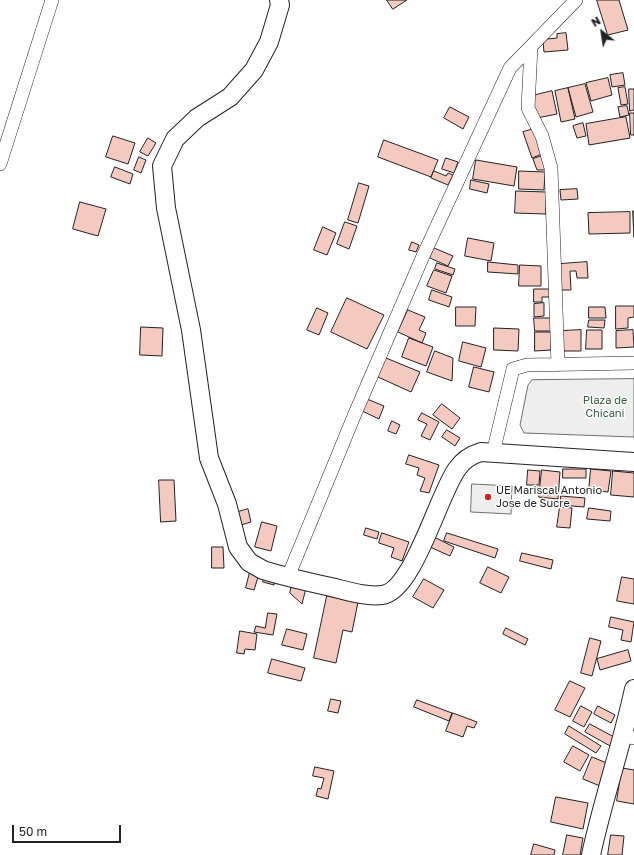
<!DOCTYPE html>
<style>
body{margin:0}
#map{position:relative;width:634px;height:855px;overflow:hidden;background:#fff;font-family:"Golos Text",sans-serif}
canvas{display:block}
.north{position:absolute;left:582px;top:12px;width:40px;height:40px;-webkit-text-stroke:3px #fff;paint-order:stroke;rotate:330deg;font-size:11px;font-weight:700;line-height:16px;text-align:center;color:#222}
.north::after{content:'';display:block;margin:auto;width:14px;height:18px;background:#222;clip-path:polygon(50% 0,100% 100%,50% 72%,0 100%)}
.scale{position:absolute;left:12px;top:825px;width:109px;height:18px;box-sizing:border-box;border:2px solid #222;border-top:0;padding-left:5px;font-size:12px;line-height:14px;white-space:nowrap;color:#222;-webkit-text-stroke:3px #fff;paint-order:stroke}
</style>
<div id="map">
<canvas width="634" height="855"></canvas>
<div class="north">N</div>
<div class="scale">50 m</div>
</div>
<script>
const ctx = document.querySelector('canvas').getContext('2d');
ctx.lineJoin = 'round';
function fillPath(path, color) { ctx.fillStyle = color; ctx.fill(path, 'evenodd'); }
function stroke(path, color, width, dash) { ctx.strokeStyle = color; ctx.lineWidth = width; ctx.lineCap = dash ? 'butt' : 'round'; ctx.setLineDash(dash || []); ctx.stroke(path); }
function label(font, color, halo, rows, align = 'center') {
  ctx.font = font + ' "Golos Text",sans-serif'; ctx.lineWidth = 3; ctx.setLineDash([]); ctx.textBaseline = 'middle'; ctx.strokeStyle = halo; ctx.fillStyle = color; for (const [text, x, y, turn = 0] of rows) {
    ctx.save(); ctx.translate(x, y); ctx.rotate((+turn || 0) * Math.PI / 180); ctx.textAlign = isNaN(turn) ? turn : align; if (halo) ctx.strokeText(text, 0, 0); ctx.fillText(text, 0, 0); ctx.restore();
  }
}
const green = new Path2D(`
 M634,379V437L524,433L520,425L528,385L532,380Z
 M472,484L512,486L511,514L471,512Z`);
const building = new Path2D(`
 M387,0H407L393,9Z
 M597,0H619L628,30L608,35Z
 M566,33L568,50L544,52L543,42L547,39L557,38V34Z
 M623,73L625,85L612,87L610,75Z
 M608,78L612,95L591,101L586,83Z
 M585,84L593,112L576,117L568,88Z
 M625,87L628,104L621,105L618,88Z
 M568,88L575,119L561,122L555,91Z
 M629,89H634V110L630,111Z
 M552,91L557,114L537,118L532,96Z
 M627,106L629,115L620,117L618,107Z
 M450,107L469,117L463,129L444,118Z
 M630,113H634V135H631Z
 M626,117L630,138L589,145L586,124Z
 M583,123L586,136L577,138L573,126Z
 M534,129L542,154L532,158L523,132Z
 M113,136L135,143L128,164L106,157Z
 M148,138L156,143L148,156L140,152Z
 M384,140L438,160L431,177L378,157Z
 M542,156L548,170H537L533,159Z
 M139,157L146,160L141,173L134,170Z
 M446,158L458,162L454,173L442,169Z
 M476,160L517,167L514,186L473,179Z
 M115,167L133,174L130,184L111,177Z
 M434,171L446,176L448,173L453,175L448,185L431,178Z
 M519,171L545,172L544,190L519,189Z
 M471,180L489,184L487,193L470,189Z
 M359,183L369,186L358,223L348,220Z
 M577,189L578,199L561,200L560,190Z
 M516,191L546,192V214L515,213Z
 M80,202L106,209L98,236L73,229Z
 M633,211H634V237Z
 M630,212V233L589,234L588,213Z
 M345,222L357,226L349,249L337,244Z
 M323,227L336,233L327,255L314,250Z
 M468,238L494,243L491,261L465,256Z
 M412,242L419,245L416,252L409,250Z
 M434,248L453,256L448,266L430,258Z
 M488,262L518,265V274L488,272Z
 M587,262L588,278H577L576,271H570L571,290H561L560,264Z
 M437,263L455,269L453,275L435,269Z
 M520,265L541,266V286H519Z
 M434,270L452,276L446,293L427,286Z
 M534,289H551V297H542V302H534Z
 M432,290L452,297L449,307L429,300Z
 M347,298L384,315L367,349L331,332Z
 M544,303V316L534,317V304Z
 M616,306H634V317L628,318V328L616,329Z
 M456,307H476L475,326H456Z
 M589,307H605L606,318H589Z
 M317,308L328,313L319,335L307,330Z
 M408,310L425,317L419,330L426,333L422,343L398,332Z
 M534,318H551V331H535Z
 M589,320H605L604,328L588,327Z
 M141,327L163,328L162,356L140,355Z
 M494,328L519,329L518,351L494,350Z
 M581,330V351H562V331Z
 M587,330H602V349H586Z
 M633,330L634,347L616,348V331Z
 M535,332H551V350L535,351Z
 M409,338L433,347L426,366L402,357Z
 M463,342L486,348L481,367L459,361Z
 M435,351L453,358L452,381L427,372Z
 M386,358L420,372L411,392L378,377Z
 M474,367L494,372L489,392L469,387Z
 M367,399L384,406L379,419L362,411Z
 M442,404L460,418L452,429L433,415Z
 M422,413L439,422L430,440L421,436L427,424L418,420Z
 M392,421L400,425L396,434L388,431Z
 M447,430L460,438L455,446L442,437Z
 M409,455L439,465L429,493L420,491L425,478L417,475L419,468L406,464Z
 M563,469H586V478H563Z
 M591,469L611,471L608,492L589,490Z
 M528,470L540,471L539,485H527Z
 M542,470L560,472L558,499L539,497Z
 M613,471L634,473V497L611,495Z
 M159,480H174L176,521L161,522Z
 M561,496L585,498L584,507L561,505Z
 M560,507L572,508L570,528L557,527Z
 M589,508L611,511L610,521L587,519Z
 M248,509L251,522L241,525L238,512Z
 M262,522L277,526L271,551L255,547Z
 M366,528L379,532L377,539L364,535Z
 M382,533L409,542L402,561L391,557L394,548L379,543Z
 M447,533L498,549L495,558L444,541Z
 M434,537L454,547L450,556L430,547Z
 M212,547H223L224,568H212Z
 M522,553L553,560L551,569L520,561Z
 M488,567L509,577L501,593L480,583Z
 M250,572L259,574L254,590L246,588Z
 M264,577L275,580L274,585L263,582Z
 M622,577L634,579V604L617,601Z
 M424,579L444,590L433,608L413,597Z
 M292,585L306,588L302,604L290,593Z
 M327,596L358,602L352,632L343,630L336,663L314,658Z
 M268,613L277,614L273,635L254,632L256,626L265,628Z
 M611,617L634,622L631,642L621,640L623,630L609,627Z
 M506,628L528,639L525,645L503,634Z
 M287,629L307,634L303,650L282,645Z
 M240,631L257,634L255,650L245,649L244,654L237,653Z
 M590,638L601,641L592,676L581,673Z
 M628,650L631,661L600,670L597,659Z
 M272,659L305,668L301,681L268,673Z
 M570,681L585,688L570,717L555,710Z
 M331,699L341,701L338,713L328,711Z
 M417,700L452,713L449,721L414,707Z
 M581,706L592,712L584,727L573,721Z
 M598,706L615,715L611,723L594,714Z
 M453,713L477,722L474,728L467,726L463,737L446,731Z
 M590,724L614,737L612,747L585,732Z
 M569,726L601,746L596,753L565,734Z
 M573,746L589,755L580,771L564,762Z
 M592,757L609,764L600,786L583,779Z
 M315,767L334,771L328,799L316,796L318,788L321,789L324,778L313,776Z
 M622,768L634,770V804L617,801Z
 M556,797L588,803L583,829L551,822Z
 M567,835L583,838L580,855H563Z
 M611,835L624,836L622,855H608Z
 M534,844L555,850L554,855H531Z`);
const street = new Path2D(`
 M531,47L528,108L542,136L551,168L558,365
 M0,164L52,0
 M493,453L513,369L527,365L634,363
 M288,577L354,416L423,256L510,68L576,0
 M624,736L634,738`);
const secondary = new Path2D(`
 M279,0L280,5L269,42L254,70L230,97L197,118L175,139L162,166L166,208L191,330L209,458L227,504L238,547L249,562L263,570C286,577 308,582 331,587C348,591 365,597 382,595C413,592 439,493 457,469C463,460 471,455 481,452L634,462
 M591,855C603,799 622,745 634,689`);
const markers = [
 [488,497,4,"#c62828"]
];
const parkNames = [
 ["Plaza de",605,401],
 ["Chicani",605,414]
];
const poiNames = [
 ["UE Mariscal Antonio",496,491],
 ["Jose de Sucre",496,504]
];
fillPath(green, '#eee');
stroke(green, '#6f6f6f', 1);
fillPath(building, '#f3c9c0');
stroke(building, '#222', 1);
stroke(street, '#222', 14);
stroke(secondary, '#222', 20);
stroke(street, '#fff', 13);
stroke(secondary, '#fff', 18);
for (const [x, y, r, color] of markers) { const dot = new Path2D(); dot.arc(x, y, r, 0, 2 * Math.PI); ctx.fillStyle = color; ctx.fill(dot); stroke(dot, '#fff', 1.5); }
label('11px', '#2f5e38', '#fff', parkNames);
label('11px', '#222', '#fff', poiNames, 'left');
</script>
